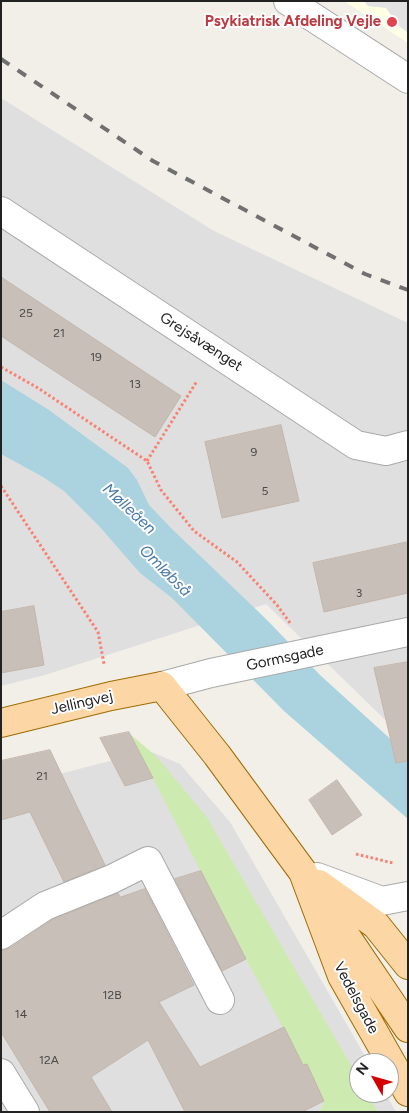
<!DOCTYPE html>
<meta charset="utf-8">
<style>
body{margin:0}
#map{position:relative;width:409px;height:1113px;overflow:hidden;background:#f2efe9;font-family:Figtree,sans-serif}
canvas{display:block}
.frame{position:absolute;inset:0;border:2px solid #222;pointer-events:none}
.north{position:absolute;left:349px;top:1053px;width:50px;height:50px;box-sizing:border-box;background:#fff;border:1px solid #a7a7a7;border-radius:50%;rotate:308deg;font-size:14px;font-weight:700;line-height:20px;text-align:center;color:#222}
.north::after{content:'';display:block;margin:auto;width:18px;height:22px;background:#d40000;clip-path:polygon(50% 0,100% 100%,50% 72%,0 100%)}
</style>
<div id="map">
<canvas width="409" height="1113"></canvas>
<div class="frame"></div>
<div class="north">N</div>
</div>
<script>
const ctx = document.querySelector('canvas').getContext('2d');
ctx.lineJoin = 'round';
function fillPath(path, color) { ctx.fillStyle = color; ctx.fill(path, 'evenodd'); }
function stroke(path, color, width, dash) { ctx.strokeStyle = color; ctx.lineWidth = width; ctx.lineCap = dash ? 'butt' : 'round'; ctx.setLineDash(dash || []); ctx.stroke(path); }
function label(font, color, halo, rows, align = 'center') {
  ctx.font = font + ' Figtree,sans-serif'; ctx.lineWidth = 4; ctx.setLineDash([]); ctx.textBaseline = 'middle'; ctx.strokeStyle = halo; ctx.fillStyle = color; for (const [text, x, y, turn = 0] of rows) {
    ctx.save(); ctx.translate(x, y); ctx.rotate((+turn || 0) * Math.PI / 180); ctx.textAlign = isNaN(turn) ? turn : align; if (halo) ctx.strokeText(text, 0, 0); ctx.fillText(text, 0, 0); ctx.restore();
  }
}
const residential = new Path2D(`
 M1,98L214,231L408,323V742L266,604L45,675L1,686Z
 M149,751L180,764L230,822L369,1063H359V1093H385L396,1112H1V789Z`);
const education = new Path2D(`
 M344,1H408V43Z`);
const grass = new Path2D(`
 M130,734L156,756L206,816L359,1079V1093H367L378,1112H320L324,1101L307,1065H303L246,959Z`);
const parking = new Path2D(`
 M364,1H408V33L400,27L386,8L368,6Z`);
const water = new Path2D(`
 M1,380L49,410L128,468L137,480L149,505L172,529L266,619L320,675L408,755V819L284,711L172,598L140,573L99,526L64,491L43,477L1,454Z`);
const building = new Path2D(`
 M1,277L181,396L155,437L1,336Z
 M281,425L299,501L222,518L205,442Z
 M408,542V593L324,612L313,563Z
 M34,606L44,665L1,673V612Z
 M408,662V761L396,763L374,668Z
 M129,732L153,778L125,786L100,738Z
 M50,750L105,865L64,882L30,812L1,820V761Z
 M337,780L362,815L332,835L309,800Z
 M201,871L246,959L222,971L175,879Z
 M145,889L194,985L159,1002L200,1067L284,1027L303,1065L307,1064L324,1101L302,1112H185L148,1040L91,1077L112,1112H50L1,1032V951L10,948L52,920L118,893L120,897Z`);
const path = new Path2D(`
 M1,367L38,388L147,461L161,490L194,531L237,562L277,605L290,623
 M147,461L197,381
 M1,486L98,632L104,664
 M356,854L393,863`);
const minor = new Path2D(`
 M288,1L408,79
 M1,211L356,445L386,451L408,445
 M162,686L211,673L408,632
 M317,877L382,901L408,896
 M1,935L45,906L112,879L148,861L220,1000
 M1,1073L25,1112`);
const major = new Path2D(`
 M1,723L111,696L162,686L217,755L303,872L342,976L408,1092
 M319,884L376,925L408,965
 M329,911L408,1028`);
const rail = new Path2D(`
 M1,59L153,161L365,274L408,290`);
const markers = [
 [392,22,6,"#e0444e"]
];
const numberNames = [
 ["25",26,313],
 ["21",59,333],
 ["19",96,357],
 ["13",135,384],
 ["9",254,452],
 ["5",265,491],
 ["3",359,593],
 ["21",42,776],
 ["12B",112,995],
 ["14",21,1014],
 ["12A",49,1060]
];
const healthNames = [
 ["Psykiatrisk Afdeling Vejle",381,22]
];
const streetNames = [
 ["Grejsåvænget",201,342,33],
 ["Gormsgade",285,658,-12],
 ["Jellingvej",82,703,-13],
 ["Vedelsgade",356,998,62]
];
const waterNames = [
 ["Mølleåen",129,509,43],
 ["Omløbså",165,571,45]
];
fillPath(residential, '#e0dfdf');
fillPath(education, '#ffffe5');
fillPath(grass, '#cdebb0');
fillPath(parking, '#e2e2e2');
fillPath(water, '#aad3df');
fillPath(building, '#c7bfb8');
stroke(building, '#c4b6ab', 1);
stroke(minor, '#a9a9a9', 30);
stroke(major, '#a06b00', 30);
stroke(path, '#fa8072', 3, [2.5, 2.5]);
stroke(minor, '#fff', 28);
stroke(major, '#fcd6a4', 28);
stroke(rail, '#707070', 4, [10, 10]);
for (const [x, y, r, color] of markers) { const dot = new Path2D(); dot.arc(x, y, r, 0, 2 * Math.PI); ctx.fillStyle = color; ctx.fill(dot); stroke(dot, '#fff', 2); }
label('12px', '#4b4948', null, numberNames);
label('bold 15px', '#be3a42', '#fff', healthNames, 'right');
label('15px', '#222', '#fff', streetNames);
label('italic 16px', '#4a7aab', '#fff', waterNames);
</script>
